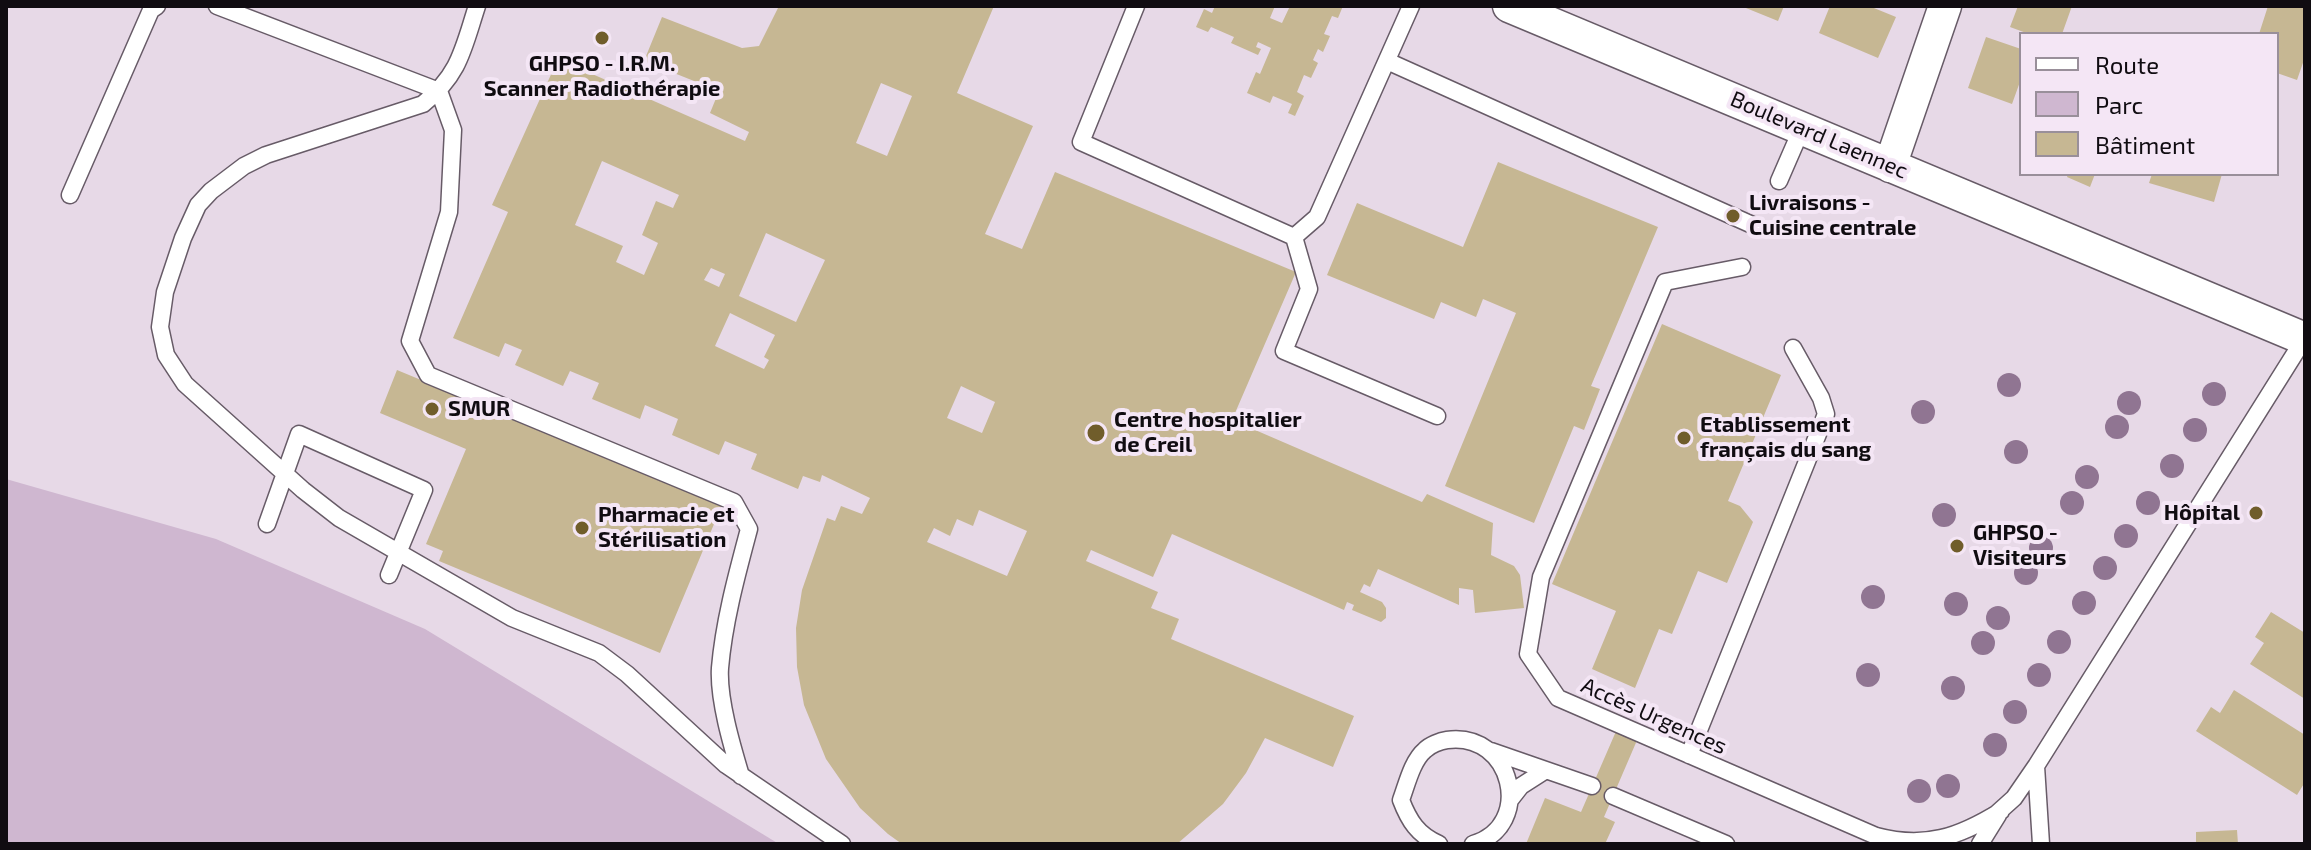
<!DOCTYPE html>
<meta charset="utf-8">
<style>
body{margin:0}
#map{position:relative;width:2311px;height:850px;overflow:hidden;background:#e7d9e7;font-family:"Exo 2",sans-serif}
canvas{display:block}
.frame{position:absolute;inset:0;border:8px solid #100c11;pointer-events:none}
.legend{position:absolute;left:2019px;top:32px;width:260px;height:144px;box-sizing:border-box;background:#f4e6f5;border:2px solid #998f9a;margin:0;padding:10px 14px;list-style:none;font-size:24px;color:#100c11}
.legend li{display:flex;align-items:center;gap:16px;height:40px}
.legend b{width:40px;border:2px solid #998f9a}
</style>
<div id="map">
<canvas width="2311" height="850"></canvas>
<div class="frame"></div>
<ul class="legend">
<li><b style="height:10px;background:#fff"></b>Route</li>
<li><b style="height:22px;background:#cfb7d0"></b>Parc</li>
<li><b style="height:22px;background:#c6b793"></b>Bâtiment</li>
</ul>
</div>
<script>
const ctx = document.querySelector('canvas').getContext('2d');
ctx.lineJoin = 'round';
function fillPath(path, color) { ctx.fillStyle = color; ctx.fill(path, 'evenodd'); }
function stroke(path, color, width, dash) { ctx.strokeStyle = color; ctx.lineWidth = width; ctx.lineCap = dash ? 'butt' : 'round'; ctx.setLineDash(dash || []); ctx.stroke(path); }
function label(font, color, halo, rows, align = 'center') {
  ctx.font = font + ' "Exo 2",sans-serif'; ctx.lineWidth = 8; ctx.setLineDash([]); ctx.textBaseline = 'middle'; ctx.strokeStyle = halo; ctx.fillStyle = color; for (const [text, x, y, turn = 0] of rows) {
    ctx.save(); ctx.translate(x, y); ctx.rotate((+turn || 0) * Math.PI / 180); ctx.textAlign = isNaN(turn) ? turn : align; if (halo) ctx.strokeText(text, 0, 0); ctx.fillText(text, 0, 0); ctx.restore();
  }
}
const green = new Path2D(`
 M6,479L216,539L425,629L779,844H6Z`);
const building = new Path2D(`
 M779,6H994L957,93L1033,126L985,234L1022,249L1055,172L1296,272L1232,420L1422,502L1427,494L1493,523L1491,555L1514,566L1520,575L1524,608L1475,613L1473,590L1459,588V605L1378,569L1370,587L1364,584L1360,592L1382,602L1386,608V618L1381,622L1352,610L1354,605L1347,602L1344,610L1172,534L1153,577L1091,550L1086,561L1158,592L1151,608L1179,619L1171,639L1354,716L1333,767L1265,738L1246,773L1223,804L1177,844H902L888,834L860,808L826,759L804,705L797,667L796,628L802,590L827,518L835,521L841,506L862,514L870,498L822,475L820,482L803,476L798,489L751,469L757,454L725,441L719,455L672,435L678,419L645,405L640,419L592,399L599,383L570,371L563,386L515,365L522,350L505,343L499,357L453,338L508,212L492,205L558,59L745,141L749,132L710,113L719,91L644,61L662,17L742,48L759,46ZM881,83L912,96L887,156L856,143ZM602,161L679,195L673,208L656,201L642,235L658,243L644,275L616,262L623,246L575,225ZM766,233L825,260L796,322L739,296ZM711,268L725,274L719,287L704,280ZM730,313L775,335L764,357L769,360L764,369L715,346ZM961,386L995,402L982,433L947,418ZM979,510L1027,531L1007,576L927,542L934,528L950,536L957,519L973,526Z
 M1215,6H1275L1270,18L1282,23L1290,6H1343L1338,18L1332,16L1324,34L1330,36L1323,52L1318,49L1313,60L1318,63L1311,78L1304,75L1297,92L1304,96L1295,116L1288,113L1292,104L1273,96L1270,103L1247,93L1256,72L1260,74L1271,48L1258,42L1256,47L1261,49L1258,55L1231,43L1234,37L1211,27L1208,32L1196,27L1204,9L1212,13Z
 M1741,6H1784L1778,21Z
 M1830,6H1869L1896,17L1878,58L1819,33Z
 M2018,6H2072L2062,34H2029L2010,27Z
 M2268,6H2305V57L2297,80L2277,73V34H2259Z
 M1986,37L2021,49V79L2012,104L1968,88Z
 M1498,162L1658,227L1591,386L1600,389L1584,430L1574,426L1534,523L1445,486L1516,313L1483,299L1476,317L1441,302L1434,319L1327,275L1357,203L1463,247Z
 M2068,174H2095L2090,187L2067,177Z
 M2152,174H2222L2214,202L2149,183Z
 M1662,324L1781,375L1728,501L1740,506L1753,522L1727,583L1698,571L1672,634L1659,629L1635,688L1592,669L1616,611L1552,584Z
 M397,370L722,505L660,653L439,561L443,551L426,544L466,449L380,413Z
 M2271,612L2305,633V699L2250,664L2264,643L2255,637Z
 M2234,690L2305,735V782L2297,795L2196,731L2211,707L2220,713Z
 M1617,729L1638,738L1604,817L1615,822L1605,844H1526L1545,798L1581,812Z
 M2237,830L2238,844H2196V832Z`);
const lane = new Path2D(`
 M217,6L439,91L453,130L449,212L410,341L428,375L734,502L749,529C737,574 724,621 720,668C718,699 732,746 741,776
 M477,6C463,49 460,74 423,104L266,155L244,166L211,191L198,205L183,238L165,292L160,327L166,355L185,384L303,490L339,518L512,618L599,653L627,674L726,765L842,844
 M1136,6L1081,142L1294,237L1317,217L1411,6
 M1387,61L1759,228
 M1779,181L1802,128
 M70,195L151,10L157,6
 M1294,237L1309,289L1284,351L1437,416
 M1742,267L1665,282L1541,577L1528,654L1558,698L1876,836C1925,849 1959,837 2001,811
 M267,524L299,434L424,490L389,575
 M1491,751L1592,786
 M1689,755L1826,414L1821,398L1793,348
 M2036,766L2041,844
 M1613,796L1726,844
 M1510,800L1521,786L1546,770
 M1994,816L2014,798L2036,766L2304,339
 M1439,844C1418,835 1409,821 1401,800C1407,784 1412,761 1425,750C1430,745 1440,741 1447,740C1513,731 1535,826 1473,844
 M1980,844L1998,815`);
const street = new Path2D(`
 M1509,6L2305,339
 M1890,166L1945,6`);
const trees = [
 [2009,385],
 [2214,394],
 [2129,403],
 [1923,412],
 [2117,427],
 [2195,430],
 [2016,452],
 [2172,466],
 [2087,477],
 [2072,503],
 [2148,503],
 [1944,515],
 [2126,536],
 [2041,548],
 [2105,568],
 [2026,573],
 [1873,597],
 [2084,603],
 [1956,604],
 [1998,618],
 [2059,642],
 [1983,643],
 [1868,675],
 [2039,675],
 [1953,688],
 [2015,712],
 [1995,745],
 [1948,786],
 [1919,791]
];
const markers = [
 [602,38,8,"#705d2b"],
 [1733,216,8,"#705d2b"],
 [432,409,8,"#705d2b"],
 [1096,433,10,"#705d2b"],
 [1684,438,8,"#705d2b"],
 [2256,513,8,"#705d2b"],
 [582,528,8,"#705d2b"],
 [1957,546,8,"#705d2b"]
];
const poiNames = [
 ["GHPSO - I.R.M.",602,64,"center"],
 ["Scanner Radiothérapie",602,89,"center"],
 ["Livraisons -",1749,203],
 ["Cuisine centrale",1749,228],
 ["SMUR",448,409],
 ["Centre hospitalier",1114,420],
 ["de Creil",1114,445],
 ["Etablissement",1700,425],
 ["français du sang",1700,450],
 ["Hôpital",2240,513,"right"],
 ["Pharmacie et",598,515],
 ["Stérilisation",598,540],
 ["GHPSO -",1973,533],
 ["Visiteurs",1973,558]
];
const streetNames = [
 ["Boulevard Laennec",1819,135,23],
 ["Accès Urgences",1654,716,24]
];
fillPath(green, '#cfb7d0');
fillPath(building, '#c6b793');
stroke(lane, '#675b67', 19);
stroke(street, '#675b67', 35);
stroke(lane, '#fff', 16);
stroke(street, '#fff', 32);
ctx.fillStyle = '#907592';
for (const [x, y] of trees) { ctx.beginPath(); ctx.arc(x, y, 12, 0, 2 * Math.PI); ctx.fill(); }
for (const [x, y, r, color] of markers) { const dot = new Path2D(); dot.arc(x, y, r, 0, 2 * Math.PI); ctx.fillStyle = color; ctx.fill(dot); stroke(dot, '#f4e6f5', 3); }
label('bold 22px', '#100c11', '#f4e6f5', poiNames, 'left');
label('22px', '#100c11', '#f4e6f5', streetNames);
</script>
